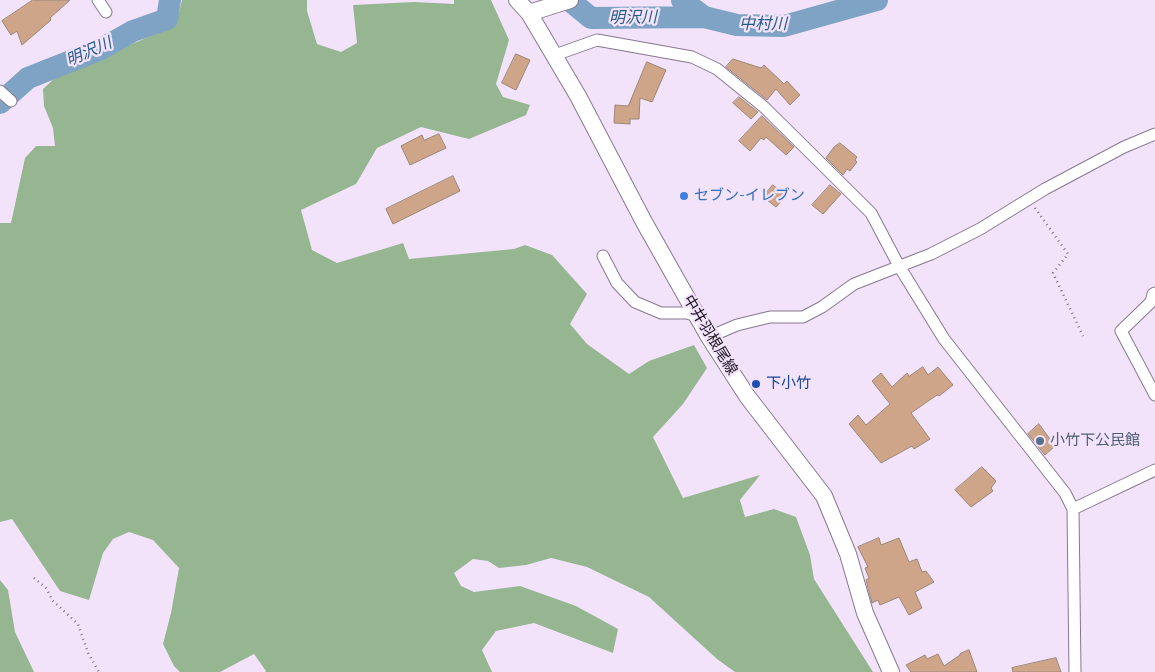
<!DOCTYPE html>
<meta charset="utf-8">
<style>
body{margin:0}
canvas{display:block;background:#f2e3fb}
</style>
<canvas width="1155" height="672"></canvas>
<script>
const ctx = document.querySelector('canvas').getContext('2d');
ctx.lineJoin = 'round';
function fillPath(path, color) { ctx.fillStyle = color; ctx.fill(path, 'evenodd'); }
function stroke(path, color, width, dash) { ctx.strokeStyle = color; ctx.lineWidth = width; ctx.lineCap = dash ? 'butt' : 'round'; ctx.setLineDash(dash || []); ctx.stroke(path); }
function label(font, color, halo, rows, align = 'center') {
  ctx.font = font + ' Montserrat,"Noto Sans JP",sans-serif'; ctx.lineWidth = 4.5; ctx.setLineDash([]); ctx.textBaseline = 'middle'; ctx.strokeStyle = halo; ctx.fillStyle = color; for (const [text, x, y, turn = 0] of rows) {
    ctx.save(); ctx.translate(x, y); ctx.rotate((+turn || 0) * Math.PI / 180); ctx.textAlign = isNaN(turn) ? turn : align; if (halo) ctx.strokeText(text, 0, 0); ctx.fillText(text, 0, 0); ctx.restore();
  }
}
const forest = new Path2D(`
 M182,0H307V11L317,44L341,52L357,43L353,5L414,2L454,4V0H491L509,40L496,84L503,97L530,105L526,115L469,139L421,127L377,148L356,184L301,210L312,250L337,263L403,243L409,259L514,249L525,245L552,255L587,294L570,324L587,344L629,374L649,361L694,345L707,368L683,404L653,437L683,498L760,475L740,500L745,517L774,509L796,517L810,555L814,579L873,672H735L717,659L649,597L587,567L551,558L526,565L499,568L488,561L473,559L454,573L461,586L474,592L520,586L576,606L618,629L613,653L534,623L496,631L482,650L492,672H265L266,671L254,654L220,672H180L174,666L163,644L171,613L179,568L153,540L129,532L113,539L103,553L89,600L60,591L12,519L0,522V223H11L25,158L36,146H55L53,128L44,106L43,89L56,77L176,25Z
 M0,580L8,590L15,632L34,672H0Z`);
const river = new Path2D(`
 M569,0L591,18L704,17
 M682,0L704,17L737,25L784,26L877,0
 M0,103L28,78L101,49L133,31L167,19L170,0`);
const building = new Path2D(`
 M33,0H70L50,18L51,20L22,45L17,31L11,35L2,21Z
 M516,54L530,60L516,90L502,83Z
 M733,59L761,68L764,65L784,84L787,81L800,95L790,105L776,89L767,100L726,67Z
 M647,62L666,70L652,102L640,98L639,119H630V124L614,123L615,105L628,106Z
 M739,97L758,112L751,119L733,103Z
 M762,116L794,147L786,155L766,137L764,140L761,138L750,151L739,141Z
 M439,134L446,148L410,165L401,146L422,135L424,140Z
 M840,143L857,157L855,160L857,162L850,171L847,169L843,175L826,158L834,147Z
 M453,176L460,191L393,224L386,209Z
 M773,185L786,196L776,207L763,197Z
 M830,185L841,194L823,214L812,205Z
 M923,367L928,375L938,367L953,385L939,396L937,395L911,413L930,439L914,449L912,446L881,463L849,424L858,415L866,425L890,404L872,381L881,373L892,387L907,373L909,376Z
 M1039,424L1055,446L1045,455L1028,434Z
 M982,467L996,481L991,488L993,491L971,507L955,490Z
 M879,538L881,545L899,538L909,562L917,559L922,572L926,571L934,582L915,592L922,608L909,615L899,597L880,605L878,600L872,603L866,580L869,578L865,568L868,567L858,547Z
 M969,650L977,672H911L906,665L925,655L927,659L938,654L944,666L960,655V654Z
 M1056,658L1061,672H1013L1012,668Z`);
const path = new Path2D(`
 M1035,208L1068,254L1053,273L1083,336
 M34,578L46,588L53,601L78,624L88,653L99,672`);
const street = new Path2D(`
 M98,0L106,12
 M555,55L597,40L692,57L717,69L764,107L871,213L899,266L944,339L1065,493L1073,509L1075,672
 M0,91L11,101
 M603,256L617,283L635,302L661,313H687L697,316
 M1155,293L1153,294L1151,302L1121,331L1155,395
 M709,337L737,325L770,317H803L822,307L854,284L931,254L980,229L1045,189L1124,147L1155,134
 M1073,509L1155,470`);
const secondary = new Path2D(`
 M517,0L529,13L578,96L644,222L709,337L747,396L824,496L848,554L865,613L891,672
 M529,13L570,0`);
const markers = [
 [684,196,5,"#3f7fe0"],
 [756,384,5,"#1a4fb4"],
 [1040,441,5,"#5c6f8a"]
];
const shopNames = [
 ["セブン-イレブン",694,196]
];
const streetNames = [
 ["中井羽根尾線",710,335,59]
];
const transitNames = [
 ["下小竹",766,384]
];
const serviceNames = [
 ["小竹下公民館",1050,441]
];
const waterNames = [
 ["明沢川",633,18,-1],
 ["中村川",763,24],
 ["明沢川",89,52,-24]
];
fillPath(forest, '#95b691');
stroke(river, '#7fa3c4', 22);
fillPath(building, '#cea588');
stroke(building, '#9c8676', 1);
stroke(street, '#86798e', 13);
stroke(secondary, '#86798e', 18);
stroke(path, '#7d7383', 2.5, [1, 4]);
stroke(street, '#fff', 11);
stroke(secondary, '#fff', 16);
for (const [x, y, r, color] of markers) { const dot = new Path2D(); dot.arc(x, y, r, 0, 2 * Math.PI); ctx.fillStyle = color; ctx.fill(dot); stroke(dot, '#f2e3fb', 2); }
label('15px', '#366cbe', '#f2e3fb', shopNames, 'left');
label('15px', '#19131c', '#f2e3fb', streetNames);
label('15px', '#164399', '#f2e3fb', transitNames, 'left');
label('15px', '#4e5e75', '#f2e3fb', serviceNames, 'left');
label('italic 16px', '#255b88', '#f2e3fb', waterNames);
</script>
